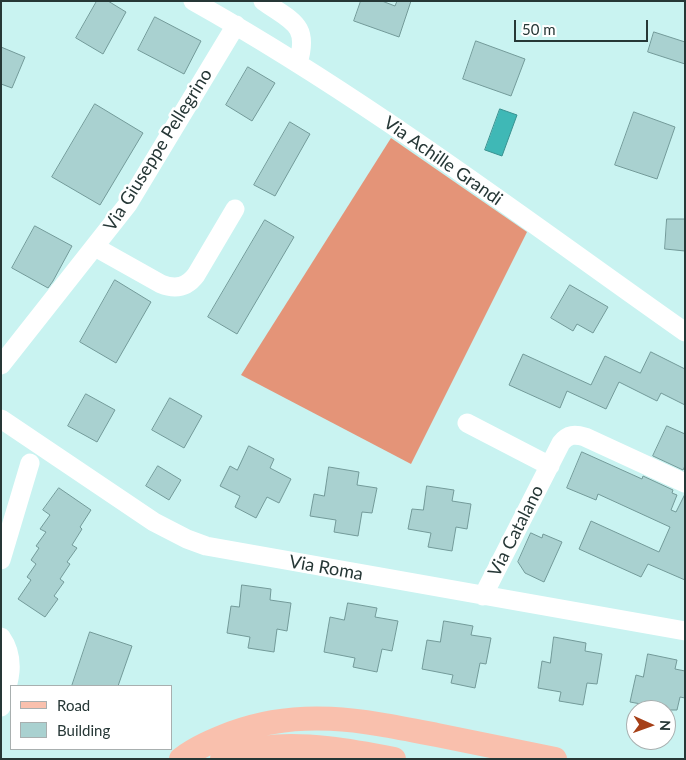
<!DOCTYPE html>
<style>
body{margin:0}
#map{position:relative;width:686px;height:760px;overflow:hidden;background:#c9f3f1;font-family:Lato,sans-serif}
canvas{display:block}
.frame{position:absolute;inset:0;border:2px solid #263736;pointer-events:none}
.legend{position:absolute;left:10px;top:685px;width:162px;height:65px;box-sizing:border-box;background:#fff;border:1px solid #a8afaf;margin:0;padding:6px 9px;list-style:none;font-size:15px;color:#263736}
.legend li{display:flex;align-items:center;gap:10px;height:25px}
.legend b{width:25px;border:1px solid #a8afaf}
.north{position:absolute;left:626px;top:700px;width:50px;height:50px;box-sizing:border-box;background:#fff;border:1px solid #a8afaf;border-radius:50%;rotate:92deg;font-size:14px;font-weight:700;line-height:20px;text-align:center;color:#263736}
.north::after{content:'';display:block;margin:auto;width:18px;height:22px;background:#a64018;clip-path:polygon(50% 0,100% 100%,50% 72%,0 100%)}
.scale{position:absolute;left:514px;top:20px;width:134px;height:22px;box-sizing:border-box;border:2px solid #263736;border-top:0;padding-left:6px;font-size:15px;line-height:18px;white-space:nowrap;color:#263736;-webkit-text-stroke:4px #fff;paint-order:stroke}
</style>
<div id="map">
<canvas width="686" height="760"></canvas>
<div class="frame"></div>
<ul class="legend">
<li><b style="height:6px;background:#f9c0ad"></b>Road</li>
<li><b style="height:14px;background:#a9d1d0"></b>Building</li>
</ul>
<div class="north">N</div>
<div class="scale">50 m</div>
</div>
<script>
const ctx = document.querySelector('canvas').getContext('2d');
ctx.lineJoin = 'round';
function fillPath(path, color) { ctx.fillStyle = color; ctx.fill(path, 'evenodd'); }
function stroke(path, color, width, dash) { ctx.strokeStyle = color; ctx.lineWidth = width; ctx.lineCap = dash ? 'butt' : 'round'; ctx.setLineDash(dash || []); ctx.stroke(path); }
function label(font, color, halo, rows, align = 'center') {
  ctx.font = font + ' Lato,sans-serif'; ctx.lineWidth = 5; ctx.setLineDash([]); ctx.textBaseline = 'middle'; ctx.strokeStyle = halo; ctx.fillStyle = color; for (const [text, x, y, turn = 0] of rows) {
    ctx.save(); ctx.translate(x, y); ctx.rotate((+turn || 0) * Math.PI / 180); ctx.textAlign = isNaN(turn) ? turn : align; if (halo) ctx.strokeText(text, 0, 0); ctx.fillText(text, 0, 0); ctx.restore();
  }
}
const forest = new Path2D(`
 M391,138L527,232L411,464L241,375Z`);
const water = new Path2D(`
 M500,109L517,115L502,156L485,150Z`);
const building = new Path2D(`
 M97,1H108L126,12L103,54L76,38Z
 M361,1H382L395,6L397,1H411L399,37L354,21Z
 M155,17L201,41L184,74L138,50Z
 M654,32L685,42V64L648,52Z
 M476,41L525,59L511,96L463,79Z
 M1,47L25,57L12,88L1,84Z
 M248,67L275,83L252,121L226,105Z
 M95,104L143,133L100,205L52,177Z
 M634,112L675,127L657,179L615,165Z
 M290,122L310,134L275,196L254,185Z
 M667,219H685V251L665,249Z
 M265,220L294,237L237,334L208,317Z
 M35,226L72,246L53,281L48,288L12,268Z
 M115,280L151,302L116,363L80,342Z
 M570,285L608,307L593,333L577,324L573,331L551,318Z
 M651,352L685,369V405L661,393L657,401L619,382L606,409L567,391L560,408L509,385L523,354L591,385L605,356L640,373Z
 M86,394L115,410L97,442L68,426Z
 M170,398L202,416L184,448L152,430Z
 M667,426L685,434V466L683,470L653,456Z
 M249,446L274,459L270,468L291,479L279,503L267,497L256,518L235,507L240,496L220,486L230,466L237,470Z
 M582,452L642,479L643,476L673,490L672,493L677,495L671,510L676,512L685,494V580L648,564L641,577L579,549L591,521L659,552L670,527L598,494L596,500L567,488Z
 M158,466L181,480L169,500L146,486Z
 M329,467L359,472L357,485L377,488L372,513L362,512L358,536L334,532L336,520L310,516L314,494L324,496Z
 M427,486L454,490L452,501L471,504L467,529L456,527L452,551L428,547L431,533L408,529L412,509L423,510Z
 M59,488L91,510L80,527L82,529L72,545L77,548L67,562L70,564L60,579L64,582L54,596L58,599L45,617L18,599L31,580L27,577L36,564L31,560L39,548L36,546L46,532L40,529L50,515L43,510Z
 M531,533L542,538L543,534L562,542L544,582L525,573L518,562Z
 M242,585L271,589L270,600L291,603L287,631L277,629L274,652L248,648L250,637L227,633L231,606L239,607Z
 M348,603L377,608L375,617L398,621L392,651L382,649L377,672L353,667L355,658L324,652L330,617L344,620Z
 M444,621L473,626L471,635L491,638L486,664L480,663L475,688L451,683L453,675L422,669L427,640L440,642Z
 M90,632L132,646L118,686H72Z
 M554,637L586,643L585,651L602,654L597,684L587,683L583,705L559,701L561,692L538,688L542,661L550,663Z
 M648,654L677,660L675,669L685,671V698L680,697L677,710H651L652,706L630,702L636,675L643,677Z`);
const minor = new Path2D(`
 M193,1C366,98 523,218 685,332
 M263,1C291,21 310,24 298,63
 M95,247L161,284C176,290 187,287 196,275L235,209
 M1,365L128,204L236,25
 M1,419L154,522L187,539L206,546L685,631
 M467,423L550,466
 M1,560L30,463
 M483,596L561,443C568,434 575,434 585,437L685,483
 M1,637C17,660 9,683 1,707`);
const major = new Path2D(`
 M181,759C197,747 214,740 232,733C302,707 366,721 437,735C476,743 516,751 555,759
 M222,759C235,755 249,751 263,748C303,742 353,751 394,759`);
const streetNames = [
 ["Via Giuseppe Pellegrino",158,150,-58],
 ["Via Achille Grandi",443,161,35],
 ["Via Catalano",516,531,-63],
 ["Via Roma",326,568,10]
];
fillPath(forest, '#e49478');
fillPath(water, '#3fb8b6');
stroke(water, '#389190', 1);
fillPath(building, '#a9d1d0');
stroke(building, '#739a99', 1);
stroke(minor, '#fff', 19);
stroke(major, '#f9c0ad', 24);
label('18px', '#263736', '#fff', streetNames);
</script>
